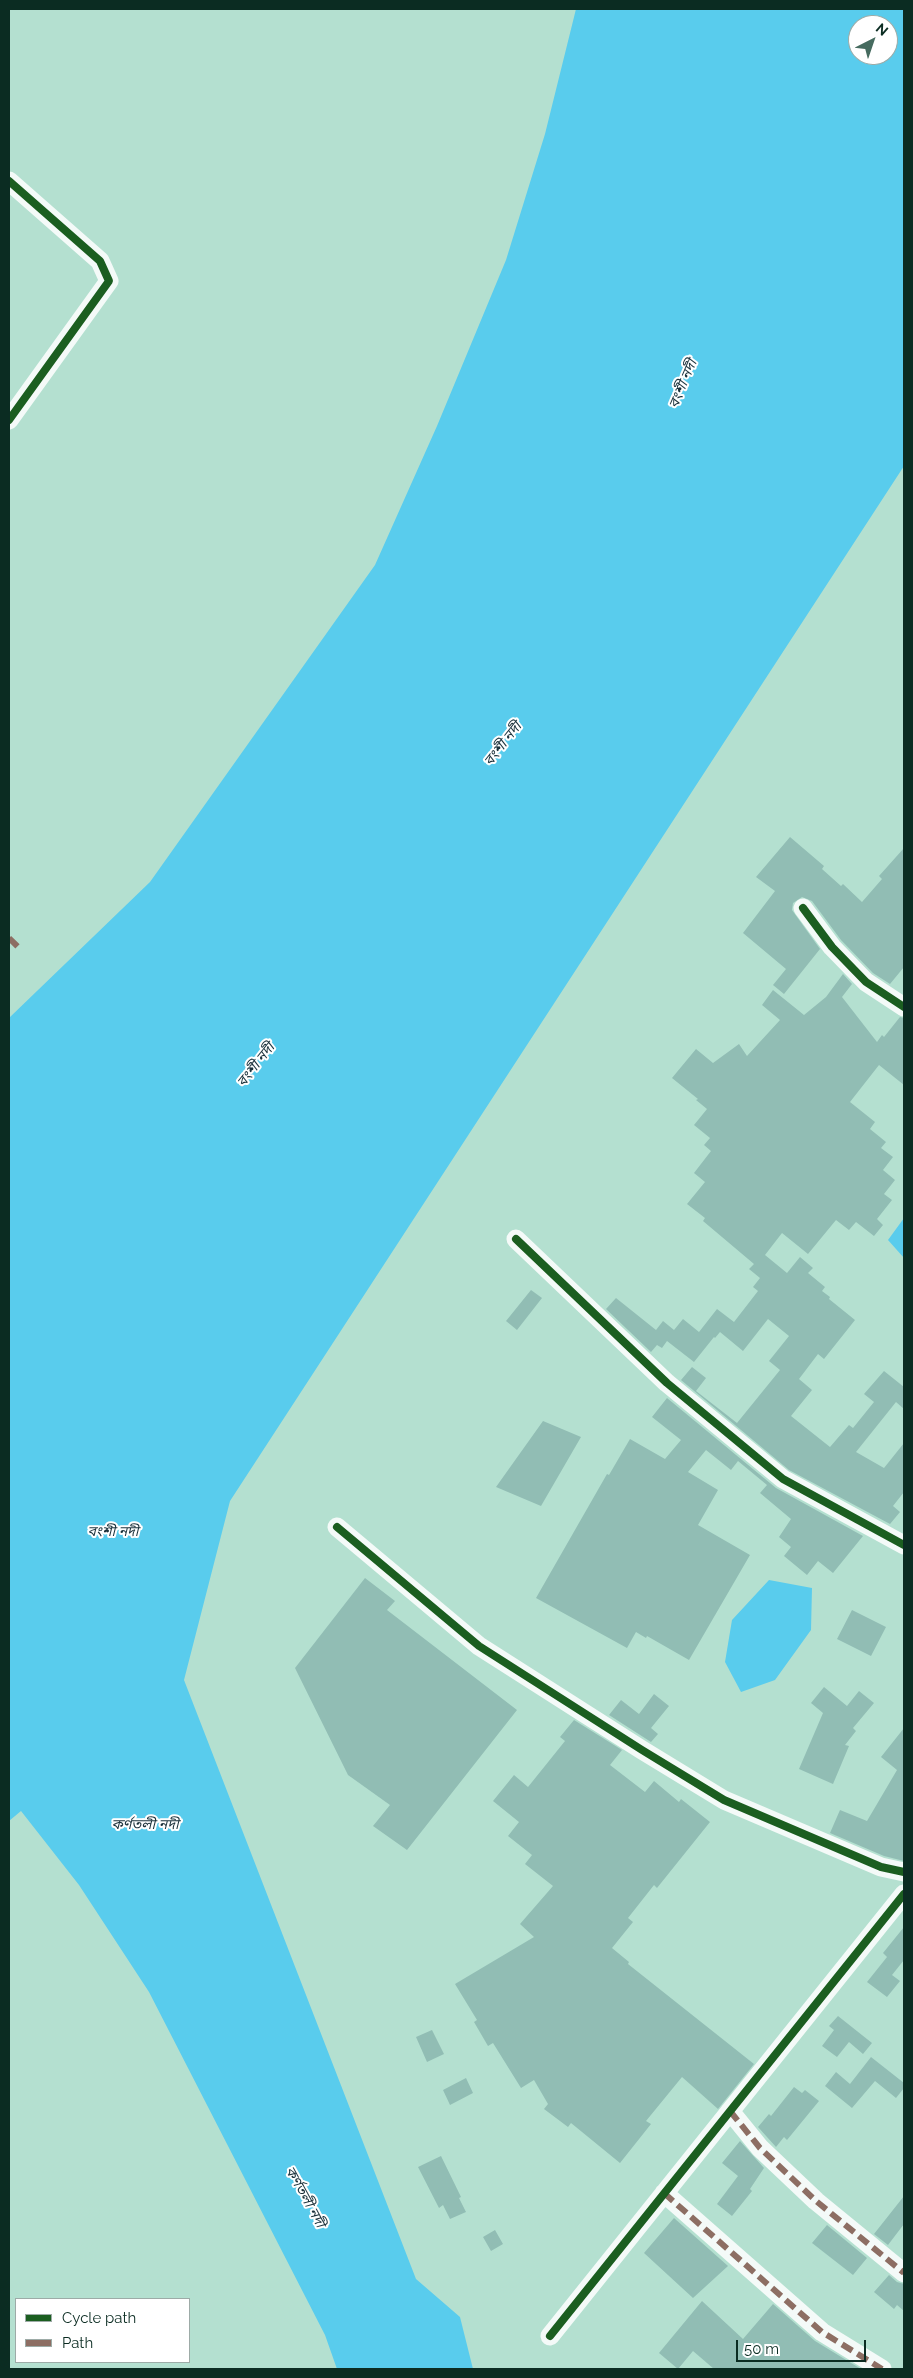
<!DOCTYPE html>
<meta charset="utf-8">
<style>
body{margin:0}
#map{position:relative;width:913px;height:2378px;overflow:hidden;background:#b4e0d0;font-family:Raleway,sans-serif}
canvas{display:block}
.frame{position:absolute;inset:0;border:10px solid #0b2c22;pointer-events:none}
.legend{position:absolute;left:15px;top:2298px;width:175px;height:65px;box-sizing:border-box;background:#fff;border:1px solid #9daba7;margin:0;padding:6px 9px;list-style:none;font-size:15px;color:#0b2c22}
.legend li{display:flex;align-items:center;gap:10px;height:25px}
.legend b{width:25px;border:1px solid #9daba7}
.north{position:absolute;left:848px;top:15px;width:50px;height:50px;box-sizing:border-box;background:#fff;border:1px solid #9daba7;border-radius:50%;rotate:41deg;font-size:14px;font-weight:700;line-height:20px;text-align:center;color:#0b2c22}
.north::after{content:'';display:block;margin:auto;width:18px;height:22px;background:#466b5f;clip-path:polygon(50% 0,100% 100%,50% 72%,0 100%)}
.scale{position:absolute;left:736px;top:2340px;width:130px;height:22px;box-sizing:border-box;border:2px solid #0b2c22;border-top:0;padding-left:6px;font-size:15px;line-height:18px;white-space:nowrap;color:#0b2c22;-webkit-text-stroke:4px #fff;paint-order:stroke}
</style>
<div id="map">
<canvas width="913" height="2378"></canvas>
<div class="frame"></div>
<ul class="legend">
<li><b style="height:6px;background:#1b5e20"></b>Cycle path</li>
<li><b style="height:6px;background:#8d6e63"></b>Path</li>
</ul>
<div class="north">N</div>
<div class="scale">50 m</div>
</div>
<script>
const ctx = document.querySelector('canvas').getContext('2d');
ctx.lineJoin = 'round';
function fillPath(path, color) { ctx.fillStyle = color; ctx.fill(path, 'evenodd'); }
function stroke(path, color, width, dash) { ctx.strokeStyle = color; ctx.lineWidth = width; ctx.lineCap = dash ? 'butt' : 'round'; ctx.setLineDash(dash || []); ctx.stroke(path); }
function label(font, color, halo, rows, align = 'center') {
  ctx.font = font + ' Raleway,"Noto Sans Bengali",sans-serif'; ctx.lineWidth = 4; ctx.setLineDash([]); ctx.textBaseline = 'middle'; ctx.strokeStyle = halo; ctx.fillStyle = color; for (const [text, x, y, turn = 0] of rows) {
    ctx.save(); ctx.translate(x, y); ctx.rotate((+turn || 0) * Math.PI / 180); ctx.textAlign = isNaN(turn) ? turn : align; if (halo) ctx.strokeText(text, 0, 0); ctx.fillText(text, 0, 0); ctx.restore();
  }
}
const water = new Path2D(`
 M576,9H904V466L230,1501L184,1680L416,2279L460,2317L473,2369H337L325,2335L149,1992L79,1885L21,1811L9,1821V1018L150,882L375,565L437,426L506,260L545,134ZM858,25H888V55H858Z
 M904,1218V1258L888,1240Z
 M769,1580L812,1588L811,1630L775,1680L741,1692L725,1662L732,1620Z`);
const building = new Path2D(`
 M790,837L824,866L822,869L841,886L843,884L862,902L882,879L879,876L904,848V967L890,984L873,973L841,940L812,901L802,897L793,903L792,910L820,949L784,994L773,985L786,969L743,933L775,891L756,877Z
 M843,974L852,984L842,997L877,1042L882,1035L884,1037L900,1017L904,1018V1085L879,1065L850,1102L875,1122L870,1129L886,1142L881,1148L893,1157L883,1170L895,1180L884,1194L892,1200L877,1219L883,1225L874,1236L856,1222L849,1230L836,1220L808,1254L782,1233L765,1255L787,1273L800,1257L813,1268L808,1273L825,1287L822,1291L830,1297L829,1299L855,1320L824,1359L818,1354L799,1379L812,1390L791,1416L830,1447L849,1425L853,1428L874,1402L864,1394L884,1371L904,1387V1409L896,1402L856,1452L884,1468L904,1443V1492L893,1506L900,1512L890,1524L789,1470L681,1380L692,1367L706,1378L696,1391L737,1423L780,1370L769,1361L789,1336L768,1319L743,1351L720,1332L715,1338L714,1337L694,1362L667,1341L662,1348L657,1345L651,1352L606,1309L616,1298L656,1330L663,1321L674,1330L683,1319L699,1332L717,1309L734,1322L758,1291L753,1287L760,1278L749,1269L754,1264L703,1221L705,1218L687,1204L705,1182L694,1173L711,1151L704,1145L710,1138L694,1125L707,1109L696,1100L698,1099L672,1078L696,1049L713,1063L739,1044L747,1056L780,1020L762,1005L773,990L804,1015L826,997Z
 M531,1290L542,1298L517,1330L506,1321Z
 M667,1398L776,1488L863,1536L833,1573L818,1561L807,1575L784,1556L791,1547L779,1537L791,1519L760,1493L767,1485L738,1461L731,1470L706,1450L688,1472L718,1490L698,1525L750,1555L689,1660L647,1636L646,1638L636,1632L627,1648L536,1598L607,1474L609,1475L630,1439L665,1459L681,1440L652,1417Z
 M543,1421L581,1437L541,1506L496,1487Z
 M365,1578L395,1601L387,1610L517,1710L407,1850L373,1826L390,1805L348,1775L295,1668Z
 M852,1610L886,1627L871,1656L837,1639Z
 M824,1687L847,1706L859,1691L874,1703L853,1728L856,1731L845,1745L849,1746L833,1784L799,1769L823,1713L811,1703Z
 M654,1694L669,1706L651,1728L658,1734L651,1742L609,1715L621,1700L639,1714Z
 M574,1720L622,1750L610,1765L645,1792L654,1781L679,1802L681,1799L710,1822L657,1888L654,1885L628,1918L633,1922L612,1948L629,1962L628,1964L754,2064L718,2109L682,2077L646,2121L651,2124L620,2163L571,2123L568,2127L544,2109L548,2104L534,2080L521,2088L493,2043L488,2046L474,2022L477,2020L455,1984L534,1937L520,1924L553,1886L525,1864L532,1855L508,1836L519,1822L493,1801L514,1775L528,1787L565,1741L560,1737Z
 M904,1728V1861L884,1856L830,1833L840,1810L867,1821L897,1770L881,1757Z
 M904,1927V1960L892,1975L900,1981L887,1997L867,1982L887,1957L883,1953Z
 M838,2016L872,2043L863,2054L849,2042L837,2057L822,2046L834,2030L829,2026Z
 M432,2030L444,2054L427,2062L416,2037Z
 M871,2057L904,2083V2088L896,2098L875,2081L852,2108L825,2086L836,2072L850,2084Z
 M466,2078L473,2093L450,2105L443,2090Z
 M794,2087L802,2093L805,2090L819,2101L787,2140L784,2137L776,2147L758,2127L769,2114L771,2116Z
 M740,2141L764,2168L750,2189L752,2191L732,2216L717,2204L738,2176L722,2163Z
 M441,2156L461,2197L459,2198L466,2212L450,2219L443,2205L439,2208L418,2167Z
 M904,2196V2224L888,2245L874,2234Z
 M674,2218L728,2266L693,2298L644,2253Z
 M827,2225L867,2258L853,2275L812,2243Z
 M495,2230L503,2244L491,2251L483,2237Z
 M889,2275L897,2282L904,2284V2311L897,2305L894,2309L874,2292Z
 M702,2301L743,2339L773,2304L815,2341L861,2369H714L693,2351L678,2369L659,2353Z`);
const minor = new Path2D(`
 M9,181L100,261L109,281L9,420
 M803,908L832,947L866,982L904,1007
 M516,1239L667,1383L783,1479L904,1545
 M337,1527L479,1646L642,1750L724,1800L881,1867L904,1872
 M730,2111L760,2148L816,2201L904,2273
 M664,2193L822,2332L882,2369
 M550,2336L904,1894`);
const quiet = new Path2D(`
 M9,938L18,947
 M730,2111L760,2148L816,2201L904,2273
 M664,2193L822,2332L882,2369`);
const cycleway = new Path2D(`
 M9,181L100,261L109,281L9,420
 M803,908L832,947L866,982L904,1007
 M516,1239L667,1383L783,1479L904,1545
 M337,1527L479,1646L642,1750L724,1800L881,1867L904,1872
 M550,2336L904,1894`);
const waterNames = [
 ["বংশী নদী",683,384,-67],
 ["বংশী নদী",503,744,-52],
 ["বংশী নদী",256,1065,-52],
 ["বংশী নদী",113,1532],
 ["কর্ণতলী নদী",145,1825],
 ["কর্ণতলী নদী",305,2197,61]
];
fillPath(water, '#59cced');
fillPath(building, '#91bdb4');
stroke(minor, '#f4faf8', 19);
stroke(quiet, '#8d6e63', 6, [12, 6]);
stroke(cycleway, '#1b5e20', 8);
label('italic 14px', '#1b313b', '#fff', waterNames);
</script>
